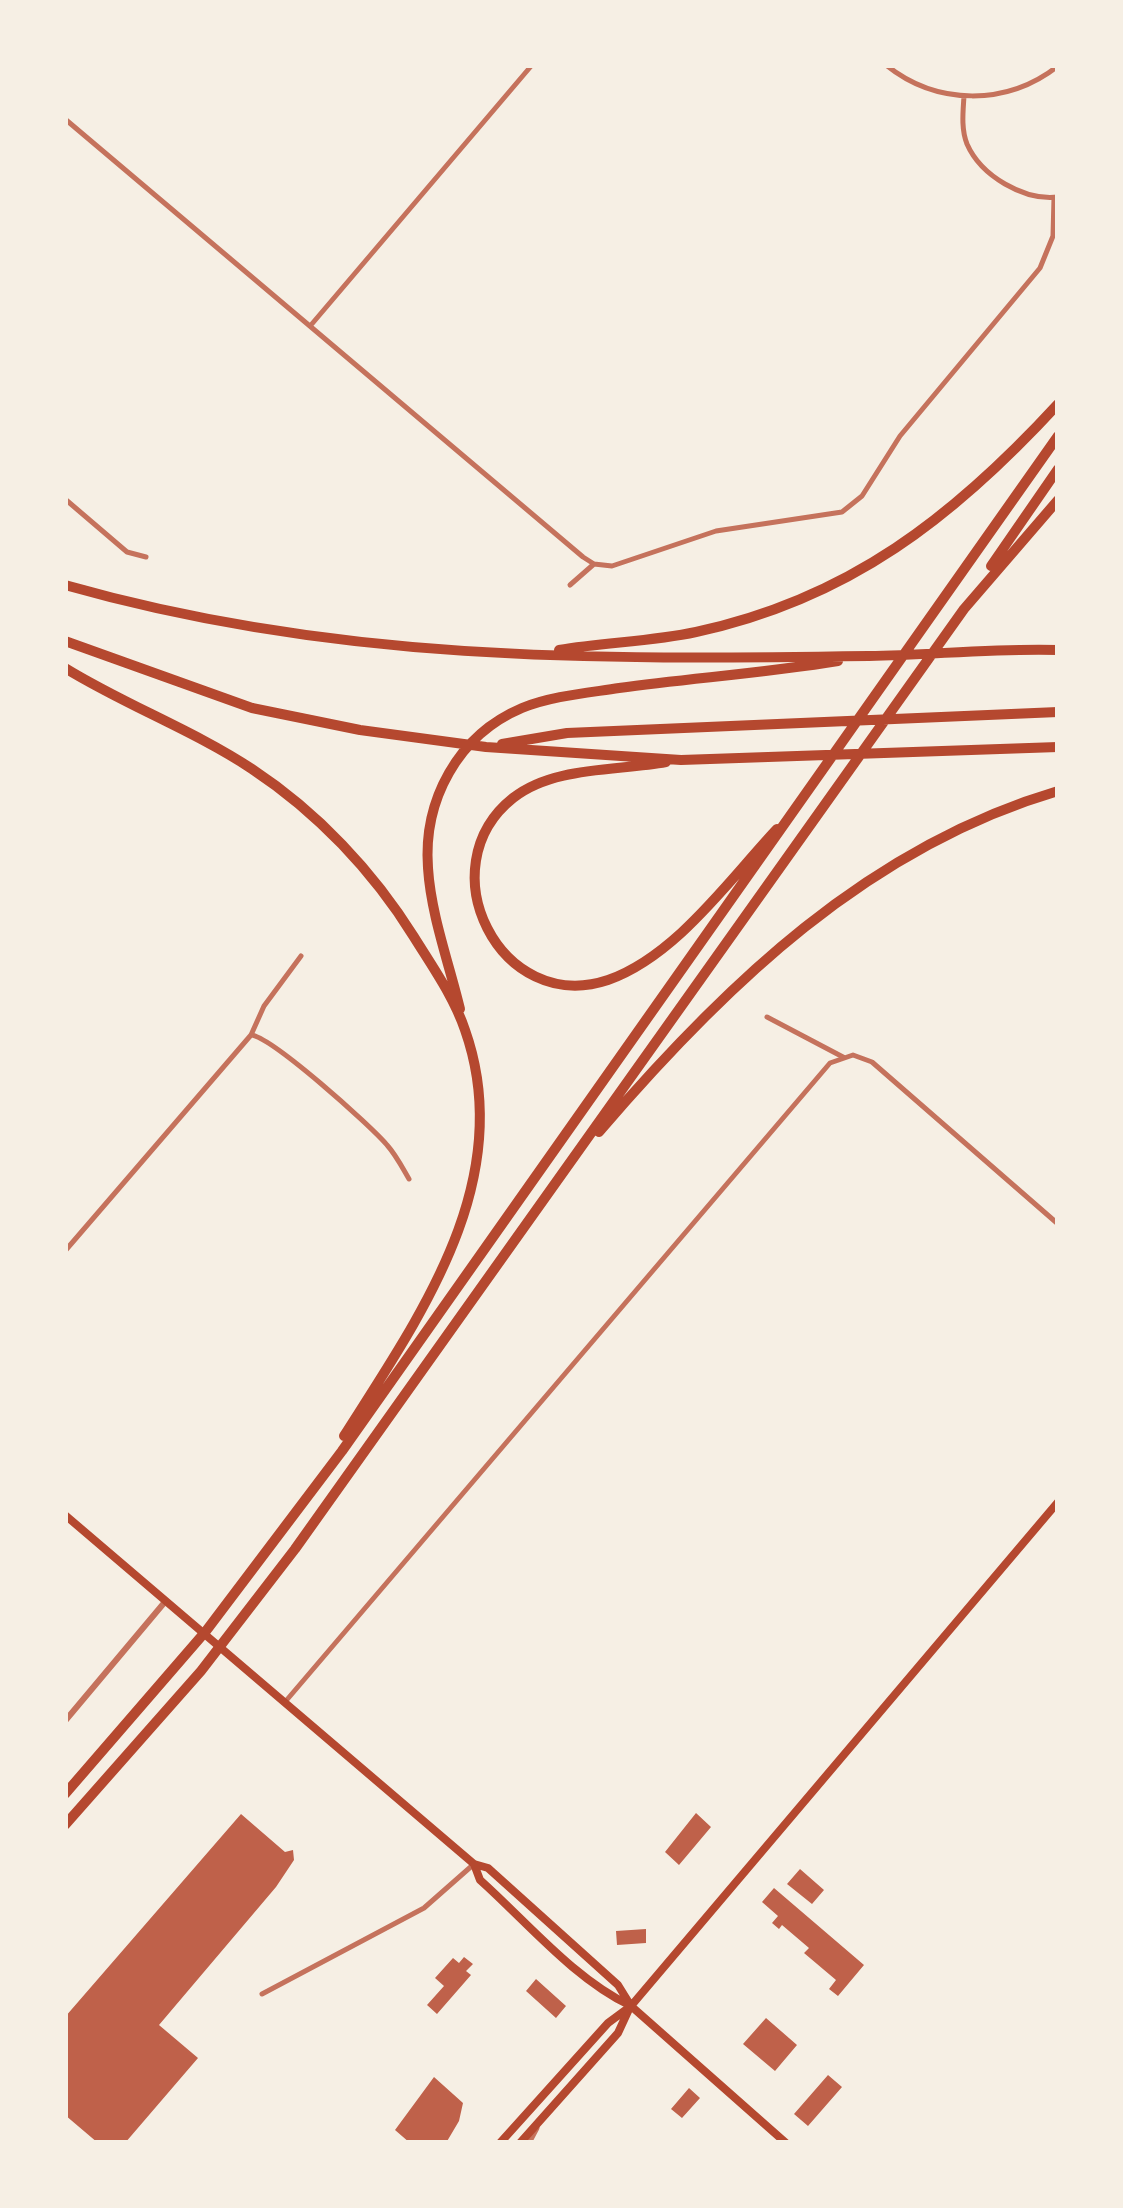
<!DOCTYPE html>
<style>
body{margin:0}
#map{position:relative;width:1123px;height:2208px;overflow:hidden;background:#f6efe4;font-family:"Golos Text",sans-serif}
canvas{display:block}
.frame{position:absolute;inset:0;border:68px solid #f6efe4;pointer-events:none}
</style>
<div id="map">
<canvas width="1123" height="2208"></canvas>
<div class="frame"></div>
</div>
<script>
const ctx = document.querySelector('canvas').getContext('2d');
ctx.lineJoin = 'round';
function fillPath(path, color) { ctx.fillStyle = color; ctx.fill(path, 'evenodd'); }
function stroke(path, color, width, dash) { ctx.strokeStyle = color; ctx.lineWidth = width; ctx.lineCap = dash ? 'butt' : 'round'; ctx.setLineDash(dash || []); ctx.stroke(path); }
const building = new Path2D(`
 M696,1813L711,1827L679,1865L665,1852Z
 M241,1814L285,1852L293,1850L294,1860L276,1887L159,2025L198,2058L125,2143H98L65,2115V2017Z
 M800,1869L824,1890L812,1904L787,1884Z
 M774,1888L864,1965L838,1996L829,1989L836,1980L804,1953L809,1948L782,1925L779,1929L772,1923L778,1916L762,1902Z
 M646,1929V1943L617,1945L616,1931Z
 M464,1957L473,1964L466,1971L471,1975L437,2014L427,2005L444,1986L435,1978L453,1958L459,1963Z
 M536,1979L566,2006L556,2018L526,1991Z
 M766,2018L797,2045L775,2071L743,2044Z
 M828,2075L842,2087L808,2126L794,2114Z
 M434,2077L463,2103L459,2121L446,2143H410L395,2130Z
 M689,2088L700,2098L682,2118L671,2109Z`);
const minor = new Path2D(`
 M886,65C937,106 1007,106 1058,66
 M964,96C963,112 961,129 967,144C981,176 1024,201 1058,197
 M65,119L583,557L594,564L612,566L716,531L842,512L862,496L900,436L1040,268L1053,236L1054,198
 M311,325L532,65
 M65,499L127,552L146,557
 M570,585L594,564
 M767,1017L843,1057
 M251,1035C272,1037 370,1125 387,1145C396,1155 402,1167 409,1179
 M251,1035L264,1006L301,956
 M65,1251L251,1035
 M285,1702L830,1063L853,1055L872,1062L1058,1224
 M262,1994L424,1908L474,1864
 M529,2143L537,2128`);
const tertiary = new Path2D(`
 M65,1721L164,1603`);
const secondary = new Path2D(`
 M65,1515L474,1864L488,1868L618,1985L631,2006L786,2143
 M474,1864L480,1880C527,1922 574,1979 631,2006
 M500,2143L608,2023L631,2006L1058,1502
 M520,2143L618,2033L630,2007`);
const motorway = new Path2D(`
 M991,566L1058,469
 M65,585C336,662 590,660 869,656C932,655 995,648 1058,650
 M65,641L252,708L360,730L486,747L681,760L1058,747
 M559,650C604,642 650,642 696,632C849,599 954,517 1058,404
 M65,668C125,705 193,730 252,769C317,812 373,871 414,937C432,966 454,997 465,1030C518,1180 420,1316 344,1436
 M502,744L567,733L1058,712
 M666,762C618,771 553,766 513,798C426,867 500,1016 608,980C676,956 729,880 777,829
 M460,1009C449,963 431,915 428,868C423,800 458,735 522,708C552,696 587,693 619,688C692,678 765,673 838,661
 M599,1132C725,985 868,847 1058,791
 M65,1794L206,1631L342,1451L1058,436
 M65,1825L201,1671L295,1549L964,609L1058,500`);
fillPath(building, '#bf614a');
stroke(minor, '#c5725c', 5);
stroke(tertiary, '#c5725c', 6);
stroke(secondary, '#b5482f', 8);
stroke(motorway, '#b5482f', 10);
</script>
